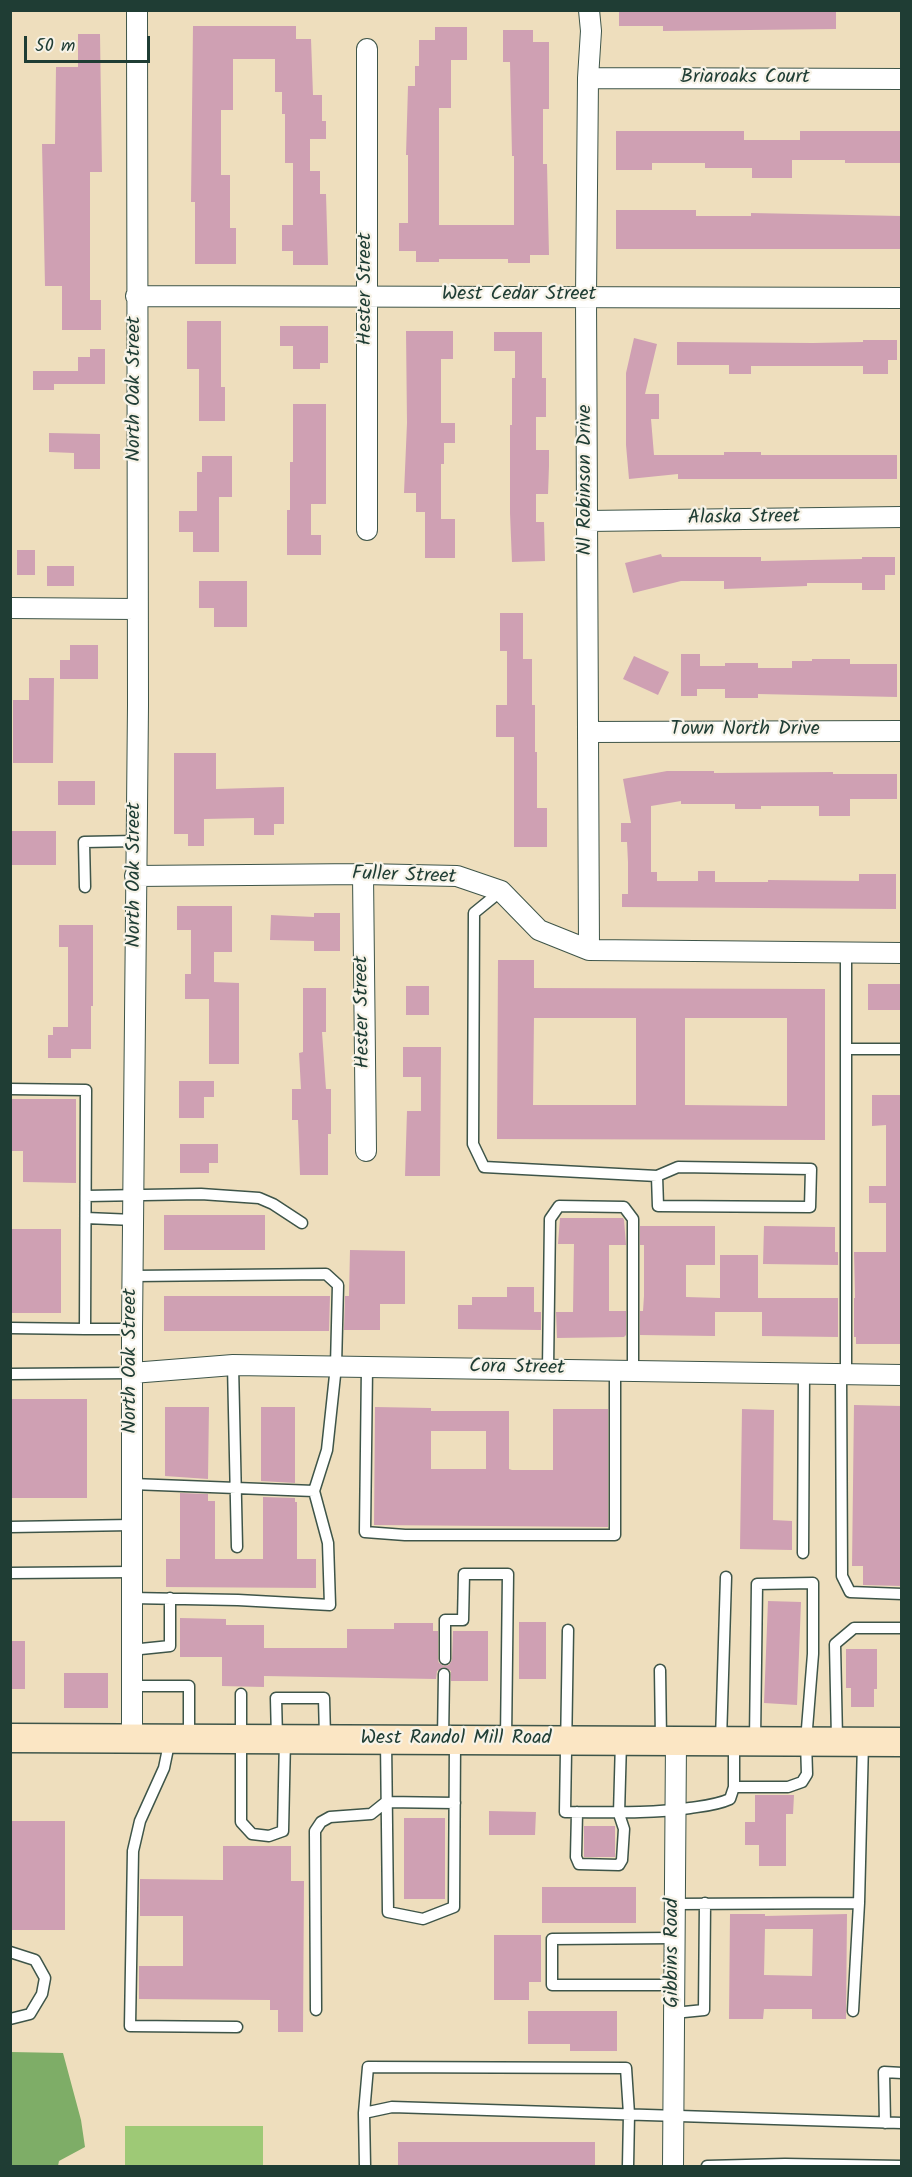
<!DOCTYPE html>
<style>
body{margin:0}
#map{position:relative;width:912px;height:2177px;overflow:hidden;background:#eedebd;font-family:Kalam,sans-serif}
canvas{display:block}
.frame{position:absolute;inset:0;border:12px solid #1f3d34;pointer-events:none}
.scale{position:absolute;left:24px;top:36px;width:126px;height:27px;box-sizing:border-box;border:3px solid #1f3d34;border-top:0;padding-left:8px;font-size:18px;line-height:21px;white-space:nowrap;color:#1f3d34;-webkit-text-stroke:4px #f7f3e8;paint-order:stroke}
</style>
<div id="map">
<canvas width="912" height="2177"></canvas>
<div class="frame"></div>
<div class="scale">50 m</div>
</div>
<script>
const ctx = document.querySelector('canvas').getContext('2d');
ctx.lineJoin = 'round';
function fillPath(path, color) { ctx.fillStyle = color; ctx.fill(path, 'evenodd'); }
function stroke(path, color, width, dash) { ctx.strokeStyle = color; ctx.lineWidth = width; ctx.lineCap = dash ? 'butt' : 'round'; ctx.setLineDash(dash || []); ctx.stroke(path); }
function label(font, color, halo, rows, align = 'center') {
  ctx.font = font + ' Kalam,sans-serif'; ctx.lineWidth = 4.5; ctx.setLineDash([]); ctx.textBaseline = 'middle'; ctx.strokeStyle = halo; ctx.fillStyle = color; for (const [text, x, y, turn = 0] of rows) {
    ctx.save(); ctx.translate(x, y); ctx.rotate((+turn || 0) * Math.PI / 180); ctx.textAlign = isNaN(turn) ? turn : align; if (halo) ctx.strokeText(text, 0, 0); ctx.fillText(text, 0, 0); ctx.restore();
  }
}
const green = new Path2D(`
 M125,2126H263V2166H125Z`);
const forest = new Path2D(`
 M11,2052L63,2053L81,2120L85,2147L59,2161L58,2166H11Z`);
const building = new Path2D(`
 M619,10H836V29L663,31V26H619Z
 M193,26H296V39H311L313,95H322V121H326V139H310V171H320V194H326L328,265H293V251H282V225H293V163H285V114H282V92H275V59H233V110H221V175H230V228H236V264H195V202H191Z
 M435,27H467V60H451V108H439V225H514V156H512L510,62H503V30H533V42H549V109H543V164H547L549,255H530V263H508V259H439V262H416V251H399V223H408V155H406L408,86H415V66H419V40H435Z
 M78,34H100L102,172H90V300H101V330H62V286H45L42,144H55L56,67H78Z
 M616,131H744V140H800V131H902V163H845V160H792V178H752V168H705V163H652V170H616Z
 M616,210H696V216H751V213L902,216V249H616Z
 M187,321H221V387H225V421H199V369H187Z
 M280,326H328V363H320V369H293V346H280Z
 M406,331H453V359H441V423H455V443H444V464H441V519H455V558H425V512H416V493H404L407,423Z
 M494,332H542V378H546V417H536V450H549V466L548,494H536V522H544L545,561L512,562L510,513V425H512V378H515V351H494Z
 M634,338L657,344L645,394H659V419H651L654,455H724V452H761V455H897V479H678V474L629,479L626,445V373Z
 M863,340H897V360H888V374H863V366H751V374H729V365H677V342L813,343L863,342Z
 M90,349H105V384H54V390H33V371H78V357H90Z
 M293,404H326V504H311V535H321V555H287V510H290V462H293Z
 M49,433L100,434V469H74V453L49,452Z
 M202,456H232V497H219V552H193V532H179V511H197V472H202Z
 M17,550H35V575H17Z
 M661,554L662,557H761V561L862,559V557H895V575H885V590H862V583H807V586L724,589V581H681L633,593L625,563Z
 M47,566H74V586H47Z
 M199,581H247V627H214V608H199Z
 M500,613H523V659H532V705H535V752H537V808H547V847H514V737H496V705H507V651H500Z
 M70,645H98V679H60V660H70Z
 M681,654H700V666H725V663H758V668H792V661H812V659H850V664H897V697L758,694V698H725V689H697V696H681Z
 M634,656L669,672L658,695L623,679Z
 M29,678H54L53,763H13V700H29Z
 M174,753H216V789L284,787V824H274V835H254V818L204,819V846H188V834H174Z
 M667,771H714V773L833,772V774H897V799H850V816H819V806H761V809H735V804H681V801L651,806V872H657V881H698V871H715V882H768V880L859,881V874H896V909L622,907V894H628V862L627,842H621V823H631L623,779Z
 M58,781H95V805H58Z
 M10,831H56V865H10Z
 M177,906H232V952H214V982L239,983V1064H209V999H185V974H191V930H177Z
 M314,913H340V951H314V941L270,940L271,915L314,917Z
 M59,925H93V1006H91V1049H71V1058H48V1035H53V1027H68V947H59Z
 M498,960H534V988L825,989V1140L497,1139ZM534,1018H636V1105H533ZM685,1018H787V1106L685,1105Z
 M868,984H902V1010H868Z
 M406,986H429V1015H406Z
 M303,988H326V1032H322L326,1089H331V1134H328V1175H300L298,1120H292V1089H301L299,1053L303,1052Z
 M403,1047H441L440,1176H405L407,1111H421V1077H403Z
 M179,1081H214V1097H204V1118H179Z
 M872,1095H902V1344H856V1337H854V1298H855L854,1252H886V1203H869V1186H886V1125L872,1126Z
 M10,1099H76V1183L23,1182V1151H10Z
 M180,1144H218V1163H209V1173H180Z
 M164,1215H265V1250H164Z
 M560,1218H623L624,1220L626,1245H609V1311H626V1335L624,1337L557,1338L556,1312H573L574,1244H558Z
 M640,1226H715V1265H686V1297L720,1298V1255H758V1298H838V1337L762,1336V1312H715V1336L640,1335V1311H643L644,1296V1245H640Z
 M764,1226L835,1227V1252H838V1265L763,1264Z
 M10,1229H61V1313H10Z
 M350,1250L405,1251V1304H380V1330H344L345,1296H349Z
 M507,1287H534V1312H541V1330L458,1329V1305H472V1297H507Z
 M164,1296H330L329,1331H164Z
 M10,1399H87V1498H10Z
 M854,1405L902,1406V1586L863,1585V1566H852Z
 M165,1407H209L208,1479L165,1476Z
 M261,1407H295V1483L261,1481Z
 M375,1407L431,1408V1411H509V1469L512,1470H553V1409H608V1527L374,1525ZM431,1431H486V1469H431Z
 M742,1409L774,1410L773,1520L792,1521V1550L740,1549Z
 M180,1493L208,1494V1501H215V1559H263V1497L295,1498V1502H297V1559H316V1588L166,1587V1559H180Z
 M768,1601L801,1602L797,1705L764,1703Z
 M180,1618L226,1619V1625H264V1648H347V1629H394V1623H433V1631H438V1660L439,1663L444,1666L449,1665L452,1660L453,1631H488V1681H451V1671L444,1667L437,1671L436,1679L264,1676V1687L222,1686V1657H180Z
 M519,1622H546V1679H519Z
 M10,1641H25V1689H10Z
 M846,1649H877V1689H874V1707H851V1688H846Z
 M64,1673H108V1708H64Z
 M755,1795H794L793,1814H786V1866H759V1845H745V1822H755Z
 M489,1811L536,1812L535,1835H489Z
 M404,1818H445V1899H404Z
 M10,1821H65V1930H10Z
 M584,1826H615V1857H584Z
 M223,1846H291V1881H304L303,2032H278V2010H270V2000L139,1999V1966H183V1916H140V1879L223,1880Z
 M542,1887H636V1923H542Z
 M730,1914H765V1916L847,1914L846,2019H812V2009H764L763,2019H729ZM765,1929H813L812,1976L764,1975Z
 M494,1935H541V1982H529V2000H494Z
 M528,2011H617V2051H570V2044H528Z
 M398,2142H595V2166H398Z`);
const service = new Path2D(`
 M85,887L84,842L136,841
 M501,891L474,913L473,1144L484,1167L657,1176L658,1206L810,1207L811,1169L678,1167L657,1176
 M846,1049H902
 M10,1089L86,1090L85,1329L10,1328
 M86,1196L201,1194L259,1198L273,1204L302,1223
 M86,1218L134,1220
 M85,1329H132
 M233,1365L237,1547
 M367,1367L365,1532L405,1535H615V1370
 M548,1369L550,1219L559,1206L624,1207L633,1219V1371
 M10,1374L132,1373
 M841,1375L842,1576L850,1592L902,1594
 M846,1375V954
 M132,1484L314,1491
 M10,1527L132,1525
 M803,1553L804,1374
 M10,1573L132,1572
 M131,1598L238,1600L330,1605L328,1543L314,1491L327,1450L336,1366L338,1285L326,1274L133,1276
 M568,1630L565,1812C607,1812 648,1814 690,1808C704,1806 717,1805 730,1799L734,1787H788L802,1782L807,1774L806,1741L813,1654V1583L757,1584L755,1740
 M131,1650L170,1646V1598
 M445,1659V1620H463L464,1574H508L506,1740
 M660,1670L661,1739
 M131,1686H189V1739
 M241,1694V1822L252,1834L269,1836L283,1831L285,1739
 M170,1739L164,1768L140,1821L133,1851L130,2026L237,2027
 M277,1739L276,1698H324L325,1737
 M443,1739L444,1674
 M837,1739L835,1644L854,1628H902
 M386,1740L388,1912L423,1919L454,1907L455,1741
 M721,1740L726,1577
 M734,1742V1787
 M577,1812L576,1857L579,1864L619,1865L622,1860L624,1829L619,1814L621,1741
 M675,1904L859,1903
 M10,1952L35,1960L45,1978L42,1994L30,2014L10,2019
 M674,1985H552V1939L674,1938
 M316,2010L315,1831L321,1822L330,1817L371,1814L386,1802L455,1803
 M853,2011L859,1903L863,1742
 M674,2013L704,2010L705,1903
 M364,2113L368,2067L626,2068L629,2114L628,2166
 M885,2123L884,2072L902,2073
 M365,2166L364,2113L392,2107L902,2123
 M707,2166L785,2164L902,2166`);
const minor = new Path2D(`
 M589,10L591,31L588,78L586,297L589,950
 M367,49V530
 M588,78L902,79
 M136,296L902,298
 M587,521L902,517
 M10,608L136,609
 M588,732L902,731
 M363,874L366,1151
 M135,876L363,874L457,876L501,891L539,930L589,950L902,953
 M132,1373L233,1365L902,1375
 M132,1739V1329L138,705L137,10
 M673,2166L676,1740`);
const secondary = new Path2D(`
 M10,1738L902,1742`);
const streetNames = [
 ["Briaroaks Court",745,79],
 ["Hester Street",367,289,-90],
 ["West Cedar Street",519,296],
 ["North Oak Street",136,389,-90],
 ["Nl Robinson Drive",587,480,-90],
 ["Alaska Street",744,519,-1],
 ["Town North Drive",745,731],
 ["North Oak Street",136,875,-90],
 ["Fuller Street",404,877,2],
 ["Hester Street",364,1012,-91],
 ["North Oak Street",132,1361,-90],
 ["Cora Street",517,1369,1],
 ["West Randol Mill Road",456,1740],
 ["Gibbins Road",674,1953,-90]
];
fillPath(green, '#9ec976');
fillPath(forest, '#7ead67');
fillPath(building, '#cfa0b3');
stroke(service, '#3e5549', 13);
stroke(minor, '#3e5549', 22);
stroke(secondary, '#3e5549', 31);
stroke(service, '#fff', 10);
stroke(minor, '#fff', 20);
stroke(secondary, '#fbe6c4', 28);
label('20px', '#1f3d34', '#f7f3e8', streetNames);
</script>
